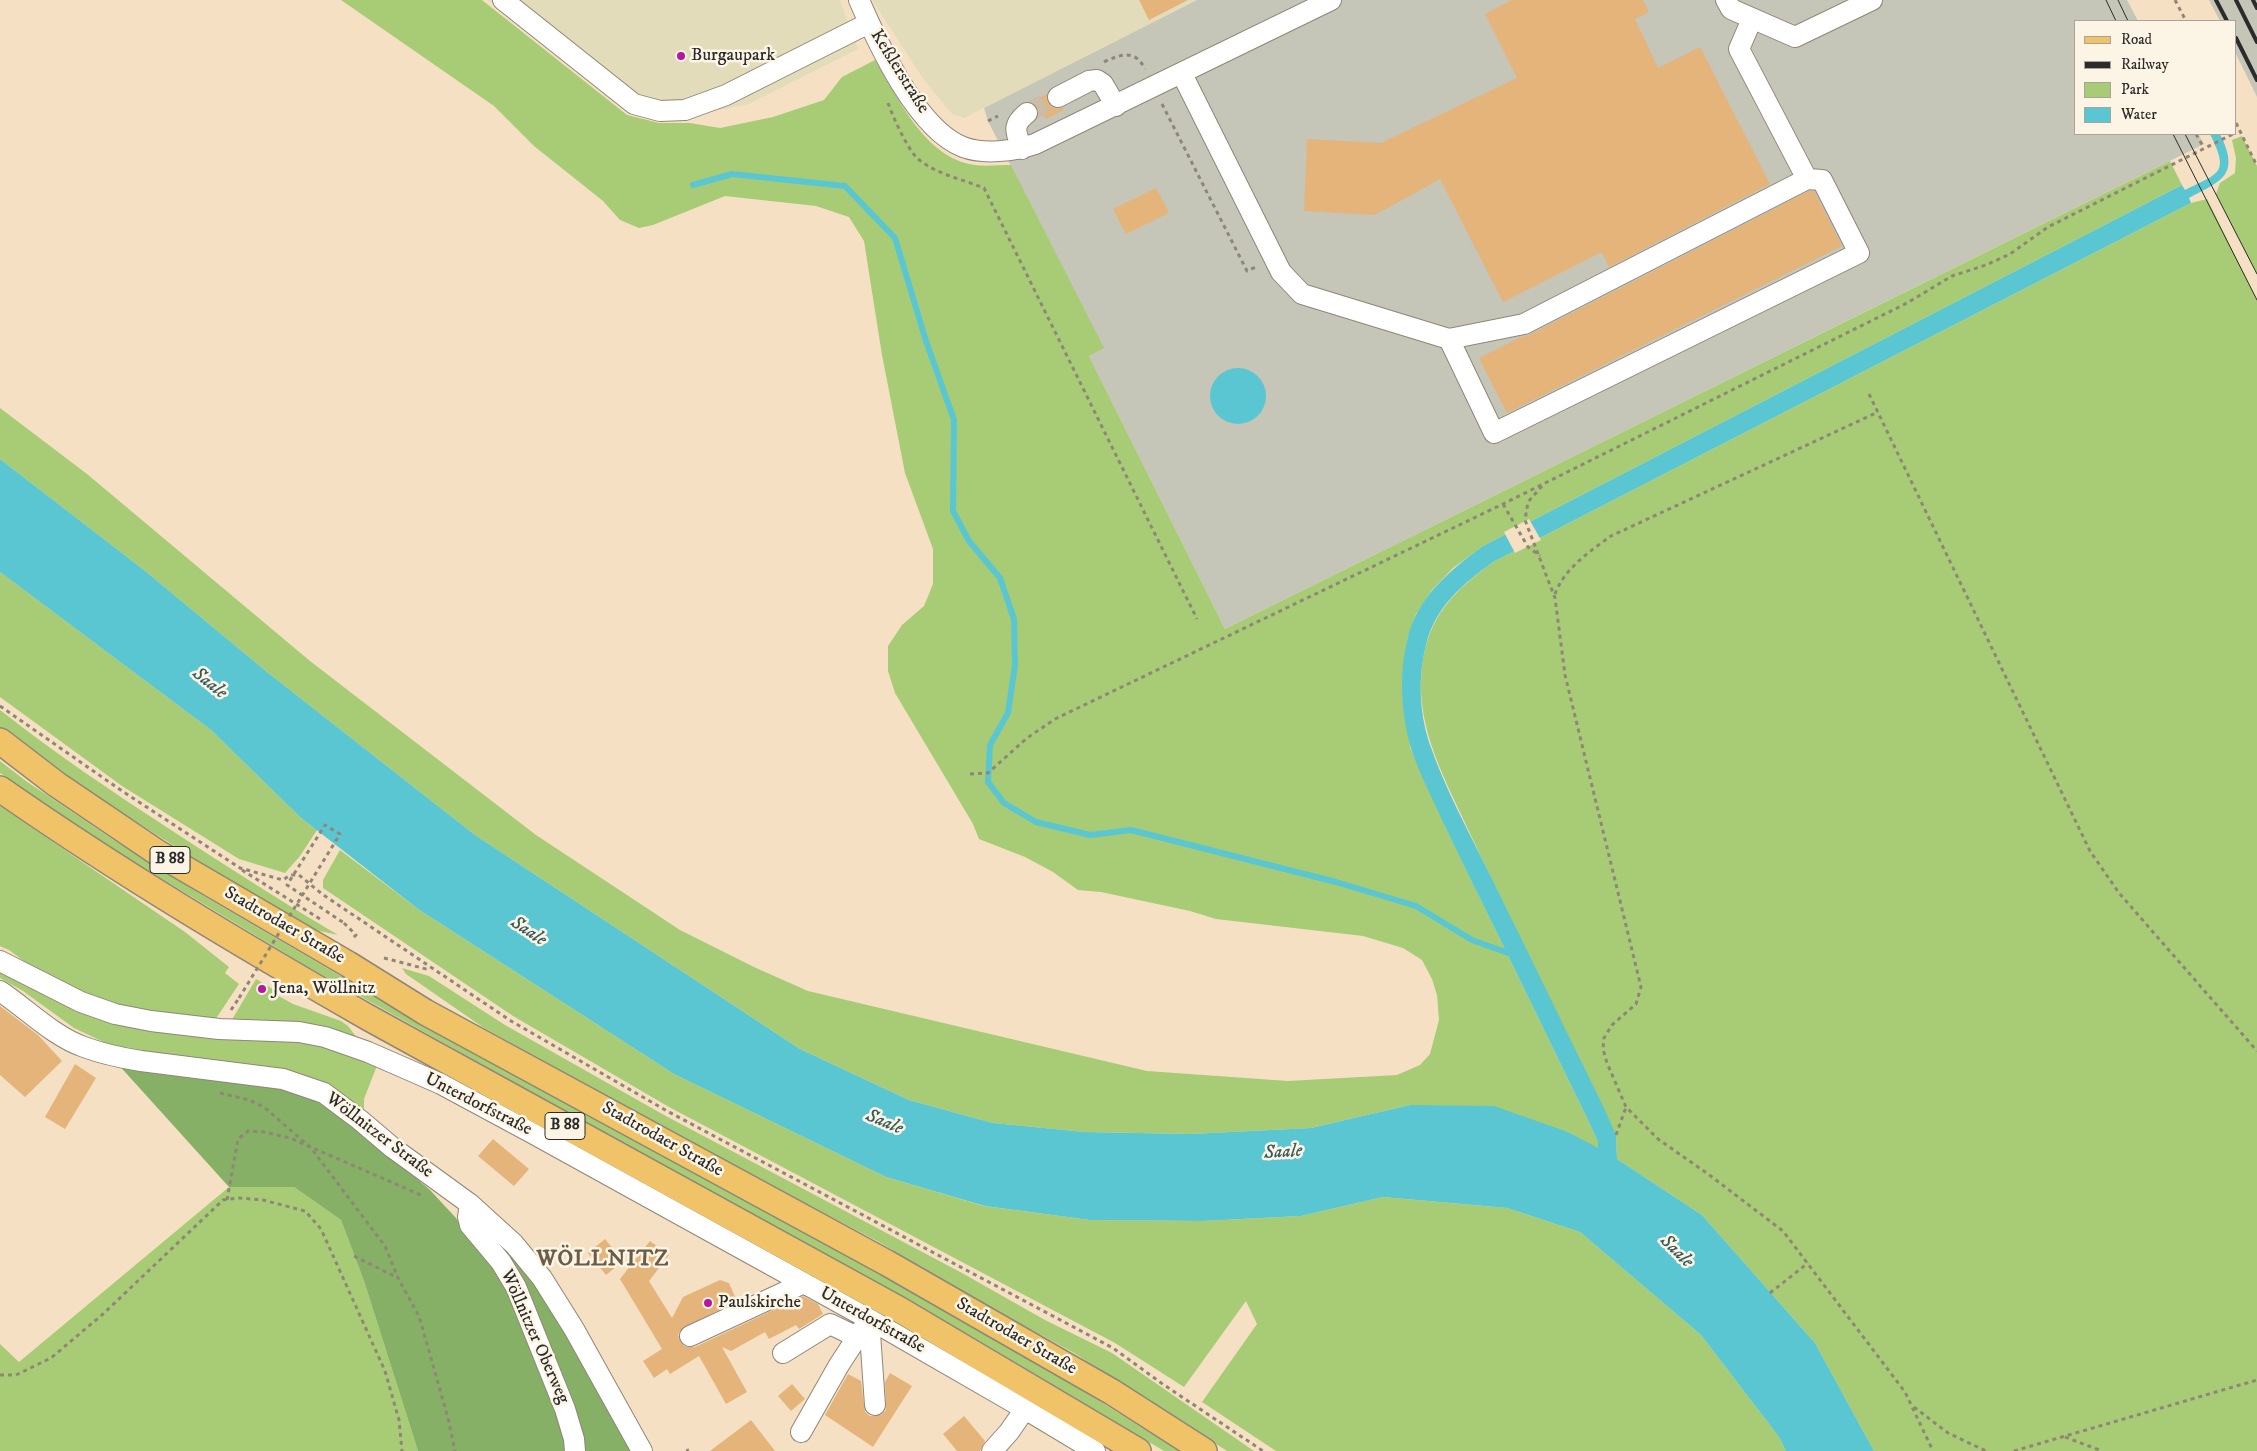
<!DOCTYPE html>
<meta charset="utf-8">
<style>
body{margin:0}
#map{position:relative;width:2257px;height:1451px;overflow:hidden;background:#f5e0c3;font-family:"IM FELL DW Pica",serif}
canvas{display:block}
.legend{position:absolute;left:2074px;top:20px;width:162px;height:115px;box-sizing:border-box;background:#fcf5e5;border:1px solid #a8a49b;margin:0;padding:6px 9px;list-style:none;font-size:15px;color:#2b2b2b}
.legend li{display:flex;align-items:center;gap:10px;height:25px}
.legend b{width:25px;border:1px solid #a8a49b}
</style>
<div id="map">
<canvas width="2257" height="1451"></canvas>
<ul class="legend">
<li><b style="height:6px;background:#f0c369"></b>Road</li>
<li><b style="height:6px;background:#2b2b2b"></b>Railway</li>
<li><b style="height:14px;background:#a7cc75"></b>Park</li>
<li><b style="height:14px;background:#5ac6d2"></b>Water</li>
</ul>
</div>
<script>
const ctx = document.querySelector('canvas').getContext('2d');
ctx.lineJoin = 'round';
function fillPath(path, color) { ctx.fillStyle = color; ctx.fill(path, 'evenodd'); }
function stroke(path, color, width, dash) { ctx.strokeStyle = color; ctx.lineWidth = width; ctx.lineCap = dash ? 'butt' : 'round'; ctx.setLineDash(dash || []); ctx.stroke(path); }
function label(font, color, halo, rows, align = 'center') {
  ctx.font = font + ' "IM FELL DW Pica",serif'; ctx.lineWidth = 5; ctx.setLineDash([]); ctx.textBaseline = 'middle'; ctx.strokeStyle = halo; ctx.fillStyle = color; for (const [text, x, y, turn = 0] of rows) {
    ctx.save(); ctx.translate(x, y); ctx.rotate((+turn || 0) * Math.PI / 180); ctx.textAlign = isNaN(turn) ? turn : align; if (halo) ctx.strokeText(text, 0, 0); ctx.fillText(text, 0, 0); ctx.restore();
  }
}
const built = new Path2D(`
 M488,0H840L858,49L749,104L699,114L623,107Z
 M872,0H1197L964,118L952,114L924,80Z`);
const industrial = new Path2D(`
 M1197,0H2127L2138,21H2076V134H2198L2204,144L1225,629L1089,356L1103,348L988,121L984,108Z
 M2209,0H2257V97L2236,54V21H2220Z`);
const green = new Path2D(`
 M341,0H482L627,115L659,123H690L720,128L773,117L824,100L842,77L875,60C898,97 922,153 969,164C982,167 997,165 1011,165L1104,348L1089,356L1225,629L2170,161L2182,185L1483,546L1453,568L1432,590L1416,614L1407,640L1410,747L1446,828L1587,1118L1598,1142V1149L1568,1132L1410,1105L1311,1128L1190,1134L1085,1132L993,1123L909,1100L800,1049L475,835L267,672L144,570L0,459V408L87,474L310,661L536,835L680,930L756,968L808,991L1147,1071L1288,1081L1397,1075L1420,1065L1430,1054L1439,1020L1437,995L1432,979L1422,960L1403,948L1363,936L1216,919L1190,911L1101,892L1078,890L1053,872L1025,857L979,839L973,824L895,693L888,671V646L902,625L924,606L933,584V549L905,473L882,355L864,241L849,217L816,206L725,196L653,225L639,228L620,220L603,201L534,146L494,106Z
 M2242,136L2257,166V274L2216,194L2220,183L2235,173L2236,158L2232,140Z
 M2207,199L2257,300V1451H1874L1815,1343L1702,1215L1617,1159L1616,1135C1581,1063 1545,990 1510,917C1493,881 1475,845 1458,808C1437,763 1416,719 1422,667C1428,616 1453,592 1493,562L2191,203Z
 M0,572L211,730L300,817L317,830L300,856L285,873L239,859L122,786L0,697Z
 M0,710C56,754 114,793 174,832C228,867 282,902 338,935L306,928L275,910L69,779L0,727Z
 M0,761L26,781L112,839L202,895L436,1032L533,1082L656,1152L923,1297L1101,1402L1179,1451H1164L971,1336L756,1218L303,964L96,839L0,773Z
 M0,806L185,932L229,967L225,973L239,984L215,1020L124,1009L81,993L40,973L9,950L0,946Z
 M340,850L418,909L674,1074L886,1177L984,1206L1090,1220L1203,1221L1301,1216L1383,1197L1507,1208L1580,1232L1701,1335L1779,1437L1786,1451H1276L1202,1402L1257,1324L1246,1301L1184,1387L1115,1343L669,1107L513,1016L323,888V880Z
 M0,967L75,1004L310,1038L378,1063L364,1099V1115L341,1097L112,1046L74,1028L23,991L0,978Z
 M402,968L429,976L505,1025L664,1115L962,1273L1045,1320L1112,1353L1254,1451H1227L1074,1353L970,1296L879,1242L734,1166L484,1028L406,974Z
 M256,979L276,991L275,994L293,1004L341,1021L348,1026L358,1039L230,1023Z
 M229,1187H294L341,1220L364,1281L418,1451H0V1344L19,1362Z`);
const forest = new Path2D(`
 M116,1062L269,1084L307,1095L351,1123L430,1190L456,1218L465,1232L480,1222L538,1282L631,1451H418L364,1281L341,1220L294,1187H229Z`);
const water = new Path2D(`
 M2210,134H2220C2240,175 2223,180 2189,198L2191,203L1493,562C1463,584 1435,607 1426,645C1418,676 1419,712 1429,742C1445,789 1470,834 1492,879C1530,956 1567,1033 1605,1110L1616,1135L1617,1159L1702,1215L1815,1343L1874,1451H1786L1779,1437L1701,1335L1580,1232L1507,1208L1383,1197L1301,1216L1203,1221L1090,1220L985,1206L886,1177L674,1074L418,909L300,817L211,730L0,572V459L144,570L267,672L475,835L800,1049L909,1100L993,1123L1085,1132L1190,1134L1311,1128L1410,1105L1494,1106L1568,1132L1598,1148V1142L1587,1118C1548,1038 1510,959 1471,880C1457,851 1443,823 1430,794C1423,779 1415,762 1410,745C1401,711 1399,675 1407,641C1416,598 1449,571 1483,546L2182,185L2185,190C2219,173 2230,174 2210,134Z
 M1210 396a28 28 0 1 1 56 0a28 28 0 1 1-56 0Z`);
const pier = new Path2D(`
 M1529,519L1541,540L1515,553L1504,532Z`);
const stream = new Path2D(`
 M693,185L732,174L845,186L895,238L926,341L954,420L953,511L969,541L1000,578L1014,619L1015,665L1008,713L990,745L988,782L1004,803L1036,822L1090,835L1131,830L1336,882L1416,906L1472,940L1514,955`);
const building = new Path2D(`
 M1139,0H1188L1149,20Z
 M1512,0H1643L1649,12L1635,19L1658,68L1700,47L1770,184L1609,267L1602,252L1503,302L1440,179L1375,215L1304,211L1307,139L1381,143L1517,78L1485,14Z
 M1047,94V102L1051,107L1057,109L1063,108L1064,110L1046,119L1036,100Z
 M1156,188L1169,213L1126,234L1113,209Z
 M1809,191H1814L1842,246L1507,413L1479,358L1521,337L1529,335Z
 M0,1006L38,1035L62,1061L25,1097L0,1075Z
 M75,1064L96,1078L65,1129L45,1117Z
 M493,1139L529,1169L514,1186L478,1156Z
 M605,1239L623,1261L606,1275L588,1253Z
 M650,1241L669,1255L649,1281L672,1318L683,1297L720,1280L729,1283L737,1301L681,1329L678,1335L684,1346L695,1347L803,1296L818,1304L823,1314L799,1329L796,1325L769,1339L765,1332L731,1351L722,1347L747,1392L726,1404L699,1356L670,1374L667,1369L654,1378L643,1361L662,1349L620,1279Z
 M890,1373L912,1386L873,1447L825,1415L848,1374L861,1381L865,1412L870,1416L881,1415L886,1410L885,1382Z
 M792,1384L805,1399L791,1411L778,1396Z
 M964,1416L985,1441L980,1451H957L943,1434Z
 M751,1420L775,1451H710Z`);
const minorTunnel = new Path2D(`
 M1027,113L1058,97`);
const path = new Path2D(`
 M2175,0L2186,21
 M1104,62C1121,54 1135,49 1145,69
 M888,103C893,117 907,148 917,158C935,174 962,179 984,188L1197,619
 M1162,104L1247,271L1258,266
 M988,121L998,116
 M2236,123L2257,166
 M2196,134L2204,148
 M1869,394L2090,851L2119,893L2257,1051
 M1542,486L1528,502L1525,520L1555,598L1565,675L1641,987L1636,1004L1612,1025L1604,1038L1603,1049L1607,1063L1626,1107L1658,1139L1708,1174L1783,1231L1905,1392L1933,1451
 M1503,504L1528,547L1540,556
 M1555,594C1564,569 1590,551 1611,536L1878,412
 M0,706L122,791L240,868L283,880L290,875H299L322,894L511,1021L667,1111L1113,1348L1164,1385L1263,1451
 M970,774L988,773L1027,738L1055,719L1503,504L1907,303L1952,276L1986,265L2010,254L2048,227L2233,134
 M242,870L320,919
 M344,923L356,935L352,939
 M384,958L430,970
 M231,1010L239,998
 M220,1093L249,1100L264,1107L311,1148L385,1246L398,1278L419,1316L448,1418L455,1451
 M1616,1135L1626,1107
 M227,1200L238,1139L248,1131L264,1132L290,1138L421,1195
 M354,1256L398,1278
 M1770,1293L1808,1263
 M0,1375H16L51,1358L103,1314L223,1200L239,1198L263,1200L305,1211L321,1229L385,1371L399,1420L402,1451
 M1914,1407L1948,1433L1986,1451
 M2065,1437L2102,1451
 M687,1449L688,1451
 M2014,1451L2257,1380`);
const minor = new Path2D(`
 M503,0L634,104L660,111L685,110L726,95L869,23
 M859,0C878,44 917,129 963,147C984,155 1014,151 1035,144L1331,0
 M1726,0L1731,9L1795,37L1872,0
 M1182,74L1281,272L1302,294L1449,339L1524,324L1807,179L1739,49L1752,19
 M1058,97L1089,81L1097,80L1103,84L1116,106
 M1022,149C1016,132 1011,126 1027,113
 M1449,339L1494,433L1859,253L1822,180L1807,179
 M0,961L81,1002L115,1014L151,1021L219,1029L299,1032L325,1037L368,1052L441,1084L532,1133L869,1319L1025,1409
 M0,991C27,1009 53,1036 84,1047C103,1054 122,1058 141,1061L283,1079L324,1093L360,1120L393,1148L470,1204L514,1244L542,1278L574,1329L642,1451
 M470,1204L468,1217L470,1225L501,1262L516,1287L565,1409L574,1439L575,1451
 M869,1319L875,1405
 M690,1336L804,1283
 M783,1353L830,1324L857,1337
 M801,1432L839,1365L869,1319
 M992,1451L1009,1432L1025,1409L1095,1451`);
const major = new Path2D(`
 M0,741L56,784L158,853L348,964L425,1012L887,1263L1112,1392L1204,1451
 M0,789C119,872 243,946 369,1018L900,1310L1138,1451`);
const tram = new Path2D(`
 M2106,0L2116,21
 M2118,0L2128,21
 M2173,134L2257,300
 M2185,134L2257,274`);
const rail = new Path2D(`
 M2216,0L2227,21
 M2236,0L2257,42
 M2253,0L2257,8
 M2236,38L2257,80`);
const pathBridge = new Path2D(`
 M239,998L340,834L325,825L287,885L344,923`);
const markers = [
 [681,56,5,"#b5179e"],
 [262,989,5,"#b5179e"],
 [708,1303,5,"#b5179e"]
];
const shields = [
 [170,860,40],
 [565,1126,40]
];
const shieldNames = [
 ["B 88",170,860],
 ["B 88",565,1126]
];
const poiNames = [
 ["Burgaupark",691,56],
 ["Jena, Wöllnitz",272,989],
 ["Paulskirche",718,1303]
];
const streetNames = [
 ["Keßlerstraße",899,72,58],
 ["Stadtrodaer Straße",284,926,30],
 ["Unterdorfstraße",478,1105,27],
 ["Wöllnitzer Straße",379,1136,37],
 ["Stadtrodaer Straße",662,1140,29],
 ["Unterdorfstraße",872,1321,29],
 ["Wöllnitzer Oberweg",534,1337,66],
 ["Stadtrodaer Straße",1016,1337,30]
];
const waterNames = [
 ["Saale",209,684,38],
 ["Saale",528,932,33],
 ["Saale",884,1123,22],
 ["Saale",1283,1153,-4],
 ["Saale",1676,1252,44]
];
const districtNames = [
 ["WÖLLNITZ",603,1260]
];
fillPath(built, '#e2dcba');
fillPath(industrial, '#c5c5b8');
fillPath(green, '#a7cc75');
fillPath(forest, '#85b066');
fillPath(water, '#5ac6d2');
fillPath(pier, '#f5e0c3');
stroke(stream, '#5ac6d2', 6);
fillPath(building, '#e4b47a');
stroke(minorTunnel, '#cdbca5', 20, [20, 10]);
stroke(minor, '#908677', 22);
stroke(major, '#908677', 28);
stroke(path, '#908677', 3, [4, 4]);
stroke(minor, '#fff', 20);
stroke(major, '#f0c369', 25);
stroke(tram, '#2b2b2b', 1);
stroke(rail, '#2b2b2b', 4);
stroke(pathBridge, '#908677', 3, [4, 4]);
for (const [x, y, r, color] of markers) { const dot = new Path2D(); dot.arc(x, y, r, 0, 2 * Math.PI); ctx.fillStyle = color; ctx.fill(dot); stroke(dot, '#fcf5e5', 2); }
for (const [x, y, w] of shields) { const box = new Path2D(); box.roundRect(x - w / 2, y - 13.5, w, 27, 4); ctx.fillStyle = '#fcf5e5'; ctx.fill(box); stroke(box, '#2b2b2b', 1); }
label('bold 16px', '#2b2b2b', null, shieldNames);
label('18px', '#2b2b2b', '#fcf5e5', poiNames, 'left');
label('18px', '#2b2b2b', '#fcf5e5', streetNames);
label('italic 19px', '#395a5d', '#fcf5e5', waterNames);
ctx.letterSpacing = '1px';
label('bold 22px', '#6c5b47', '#fcf5e5', districtNames);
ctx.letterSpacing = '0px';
</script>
